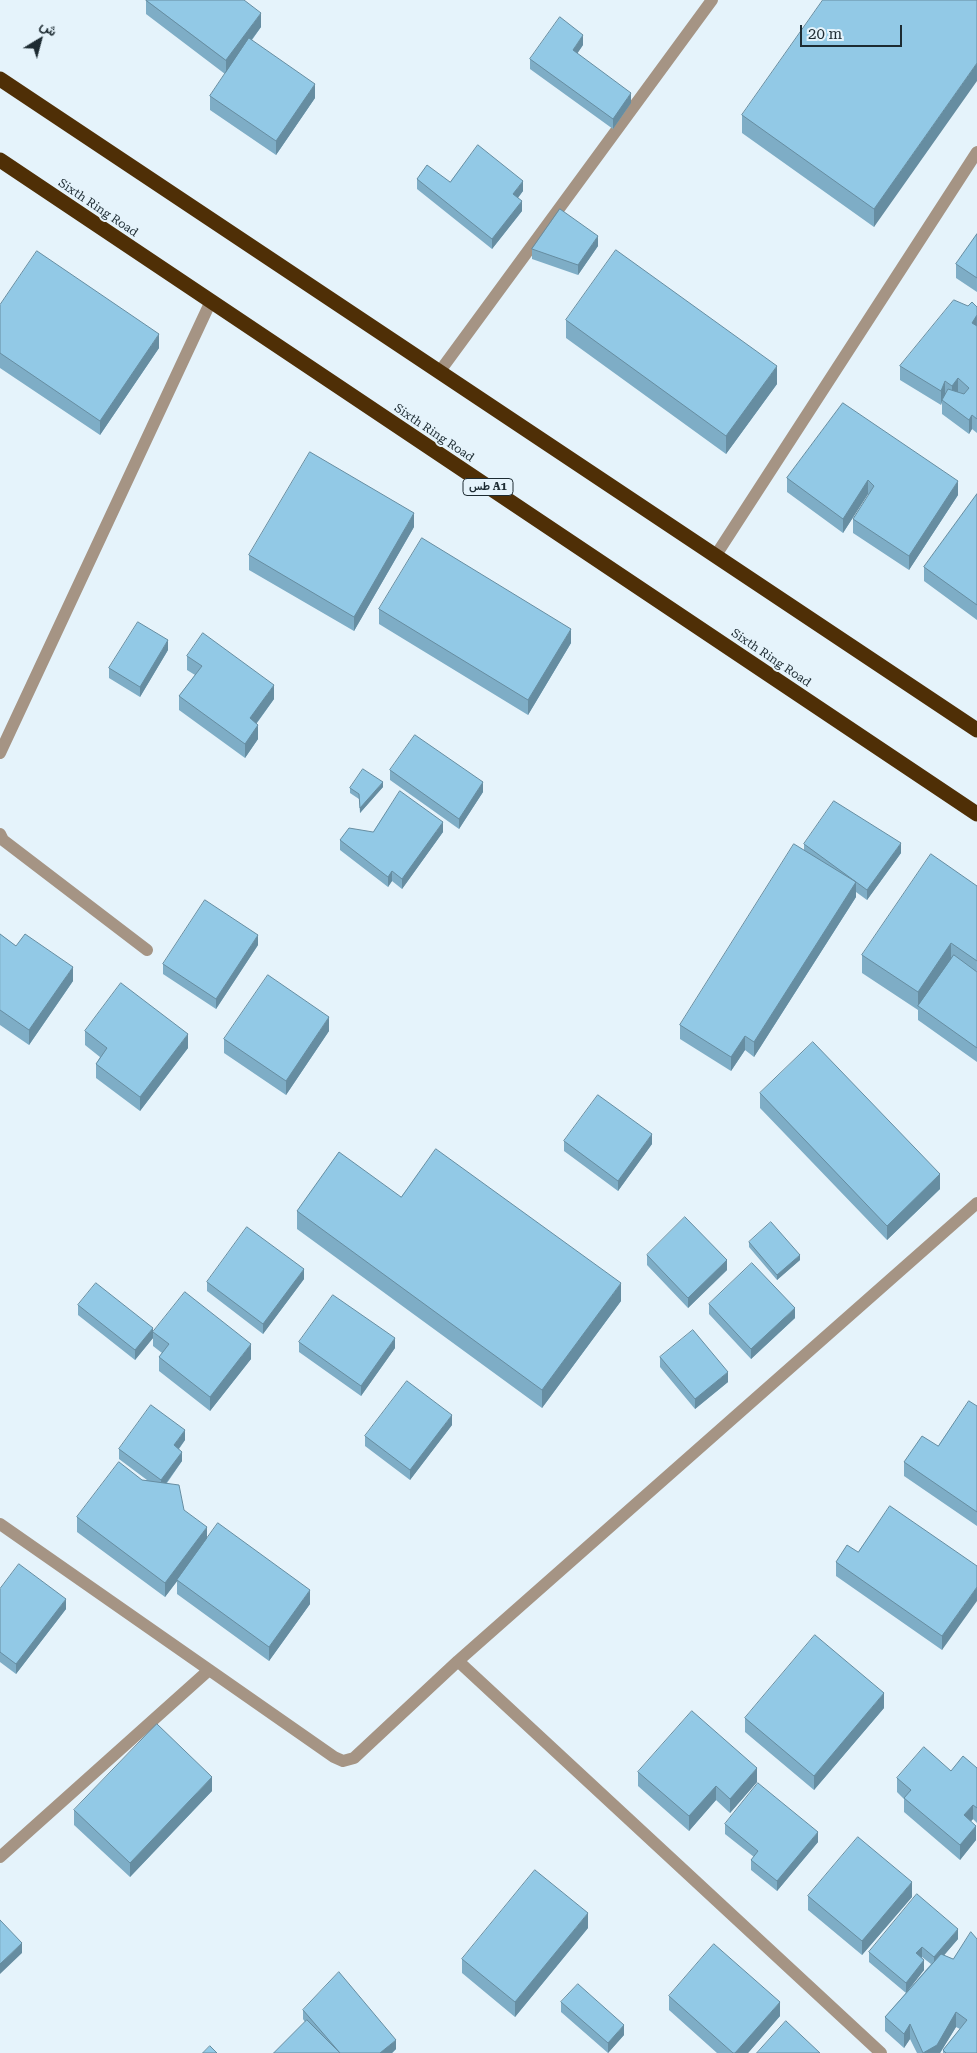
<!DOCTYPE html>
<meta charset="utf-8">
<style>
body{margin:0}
#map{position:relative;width:977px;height:2053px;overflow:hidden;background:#e5f3fb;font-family:"Roboto Serif",Vazirmatn,serif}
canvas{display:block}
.north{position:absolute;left:15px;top:15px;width:50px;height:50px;-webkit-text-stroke:4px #e5f3fb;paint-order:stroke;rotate:37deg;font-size:14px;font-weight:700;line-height:20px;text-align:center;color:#1d2b32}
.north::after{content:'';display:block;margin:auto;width:18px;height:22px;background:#1d2b32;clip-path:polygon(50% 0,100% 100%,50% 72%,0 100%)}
.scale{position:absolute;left:800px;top:25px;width:102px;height:22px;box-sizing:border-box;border:2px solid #1d2b32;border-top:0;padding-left:6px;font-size:15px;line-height:18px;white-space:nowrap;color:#1d2b32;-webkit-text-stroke:4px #e5f3fb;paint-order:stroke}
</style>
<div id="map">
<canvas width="977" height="2053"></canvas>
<div class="north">ش</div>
<div class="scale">20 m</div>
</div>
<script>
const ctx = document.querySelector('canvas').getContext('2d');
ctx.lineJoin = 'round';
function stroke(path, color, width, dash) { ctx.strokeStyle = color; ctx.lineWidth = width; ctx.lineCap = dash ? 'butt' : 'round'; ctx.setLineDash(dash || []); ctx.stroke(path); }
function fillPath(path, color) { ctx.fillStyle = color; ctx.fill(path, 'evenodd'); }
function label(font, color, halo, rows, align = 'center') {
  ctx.font = font + ' "Roboto Serif",Vazirmatn,serif'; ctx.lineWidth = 4; ctx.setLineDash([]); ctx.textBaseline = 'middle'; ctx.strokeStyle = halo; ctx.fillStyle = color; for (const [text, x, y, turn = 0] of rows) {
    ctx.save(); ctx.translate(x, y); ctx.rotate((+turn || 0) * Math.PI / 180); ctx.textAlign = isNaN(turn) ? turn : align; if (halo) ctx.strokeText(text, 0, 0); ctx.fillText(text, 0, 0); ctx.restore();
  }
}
const minor = new Path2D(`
 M440,371L712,0
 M716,555L977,152
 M0,753L211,301
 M0,834L3,840L147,950
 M0,1524L334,1757L343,1761L354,1758L458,1661L977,1203
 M458,1661L881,2053
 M0,1857L209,1670`);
const highway = new Path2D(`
 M0,79L977,730
 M0,160L977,814`);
const wall = new Path2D(`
 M146,0L261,27L252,40L315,98L276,155L210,110V96L225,74L146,14Z
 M977,0L874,227L742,133V115Z
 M583,45L577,53L631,103L613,129L530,69V59Z
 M417,179L450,182L523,191L518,198L522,211L492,249L417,189Z
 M977,234V292L956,278V264Z
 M598,246L578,275L532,259V249Z
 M0,305L159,348L100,435L0,368Z
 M968,306L977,307V433L972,429L969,434L942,414V402L941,405L900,380V366Z
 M566,320L777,384L726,454L566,338Z
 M843,403L958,495L909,570L853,533V519L869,495L868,494L843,533L787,492V478Z
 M977,494V620L924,581V567Z
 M414,527L354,631L249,570V555Z
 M379,609L571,643L528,715L379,624Z
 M168,650L140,697L109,678V668Z
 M187,656L274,699L257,723L258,739L245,758L179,710V696L195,675L187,670Z
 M390,770L483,792L459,829L390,780Z
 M383,787L360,813L359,799L350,793V788Z
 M373,832H443L402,889L392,881L388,887L340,850V840Z
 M804,844L901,853L867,900L856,892V897L754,1057L745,1050L731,1071L680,1039V1025L804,850Z
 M977,886V1062L918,1020V1009V1010L862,973V955Z
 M0,934L16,946L73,981L29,1045L0,1025Z
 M258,945L216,1009L163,974V964Z
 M85,1031L188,1048L140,1111L96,1078V1064L100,1057L85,1045Z
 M329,1031L286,1095L224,1053V1039Z
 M760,1093L940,1189L887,1240L760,1108Z
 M564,1141L652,1144L618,1191L564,1151Z
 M401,1197L621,1301L542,1408L297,1229V1211Z
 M749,1242L800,1260L777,1280L749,1247Z
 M647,1255L727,1270L688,1308L647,1265Z
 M304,1279L263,1334L207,1291V1282Z
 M709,1304L795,1318L751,1359L709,1314Z
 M78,1305L153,1338L135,1360L78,1315Z
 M153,1332L251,1359L210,1411L159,1371V1357L162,1353L153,1346Z
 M299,1342L395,1348L361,1396L299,1352Z
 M660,1357L728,1382L695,1409L660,1367Z
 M977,1406V1526L904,1476V1462L938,1446Z
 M452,1425L410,1480L365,1446V1436Z
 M185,1440L179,1449L182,1461L167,1483L184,1510L207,1539L310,1604L269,1661L177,1594V1581L165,1597L77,1532V1517L142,1480H147L119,1459V1449Z
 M836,1562L977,1566L942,1650L836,1576Z
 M0,1589L66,1609L16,1674L0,1662Z
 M884,1708L814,1790L745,1732V1718Z
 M977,1768V1823L973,1819L971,1821L976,1840L960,1860L904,1812V1799L897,1792V1778L951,1771Z
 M638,1772L757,1782L730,1813L716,1800L689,1831L638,1786Z
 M212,1791L130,1877L74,1825V1810Z
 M725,1824L818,1842L777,1891L751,1870V1860L754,1857L725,1834Z
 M808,1896L912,1897L862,1955L808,1910Z
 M588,1928L515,2017L462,1973V1959Z
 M958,1939L944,1955L953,1959L977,2053H943V2050L960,2029L956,2027L940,2053H917L910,2039L904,2048L885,2031V2017L931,1964L922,1957V1958L924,1970L906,1993L869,1962V1952Z
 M669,1996L780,2016L748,2053H717L669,2010Z
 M561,2002L624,2035L608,2053L561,2012Z
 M303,2010L396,2049L392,2053H274L305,2022L303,2019Z`);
const shadedWall = new Path2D(`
 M261,13V27L226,74V60Z
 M583,35V45L573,60V50Z
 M977,63V81L874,227V209Z
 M315,84V98L276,155V141Z
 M631,93V103L613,129V119Z
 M523,181V191L513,204V194Z
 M522,201V211L492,249V239Z
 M598,236V246L578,275V265Z
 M977,315V330L972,323Z
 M159,334V348L100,435V421Z
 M777,366V384L726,454V436Z
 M958,378V392L952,400V386Z
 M945,381V396L942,400L941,405V391Z
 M972,415V429L969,434V420Z
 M868,480V494L843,533V519Z
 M958,481V495L909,570V556Z
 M414,513V527L354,631V617Z
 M571,629V643L528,715V700Z
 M168,640V650L140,697V687Z
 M274,685V699L250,732V718Z
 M258,725V739L245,758V744Z
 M383,782V787L360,813V808Z
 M483,782V792L459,829V819Z
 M443,822V832L402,889V879Z
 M901,843V853L867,900V890Z
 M392,871V881L388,887V877Z
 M856,882V897L754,1057V1042Z
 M258,935V945L216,1009V999Z
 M951,943V961L918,1006V1010V992Z
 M73,967V981L29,1045V1030Z
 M329,1017V1031L286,1095V1081Z
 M188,1034V1048L140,1111V1097Z
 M745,1036V1050L731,1071V1057Z
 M652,1134V1144L618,1191V1181Z
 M940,1174V1189L887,1240V1226Z
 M800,1255V1260L777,1280V1275Z
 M727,1260V1270L688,1308V1298Z
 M304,1269V1279L263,1334V1324Z
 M621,1283V1301L542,1408V1390Z
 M795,1308V1318L751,1359V1349Z
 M153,1328V1338L135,1360V1350Z
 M395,1338V1348L361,1396V1386Z
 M251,1344V1359L210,1411V1397Z
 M728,1372V1382L695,1409V1399Z
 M452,1415V1425L410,1480V1470Z
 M185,1430V1440L174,1455V1445Z
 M182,1452V1461L161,1490V1480Z
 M207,1527V1542L165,1597V1583Z
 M977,1587V1601L942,1650V1636Z
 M310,1590V1604L269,1661V1647Z
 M66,1599V1609L16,1674V1664Z
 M884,1693V1708L814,1790V1776Z
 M757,1768V1782L730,1813V1799Z
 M212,1777V1791L130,1877V1863Z
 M716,1786V1800L689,1831V1816Z
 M973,1805V1819L964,1829V1815Z
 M976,1826V1840L960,1860V1845Z
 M818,1832V1842L777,1891V1881Z
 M912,1882V1897L862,1955V1941Z
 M588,1913V1928L515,2017V2002Z
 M958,1929V1939L934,1967V1957Z
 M22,1943V1953L0,1974V1964Z
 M922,1947V1957L916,1963V1953Z
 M924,1960V1970L906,1993V1983Z
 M780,2002V2016L748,2053H735Z
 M956,2012V2027L940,2053H923Z
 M910,2024V2039L904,2048V2034Z
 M624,2025V2035L608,2053V2043Z
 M396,2040V2049L392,2053H380Z`);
const building = new Path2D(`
 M146,0H244L261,13L226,60Z
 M823,0H977V63L874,209L742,115Z
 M560,17L583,35L573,50L631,93L613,119L530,59Z
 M249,38L315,84L276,141L210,96Z
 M478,145L523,181L513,194L522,201L492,239L417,179L427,165L450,182Z
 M560,209L598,236L578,265L532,249Z
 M977,234V278L956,264Z
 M616,250L777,366L726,436L566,320Z
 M37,251L159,334L100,421L0,353V305Z
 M954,300L968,306L972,302L977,307V315L972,323L977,326V419L972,415L969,420L942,400L948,389L964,394L969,388L958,378L952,386L945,381L941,391L900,366Z
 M843,403L958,481L909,556L853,519L874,486L868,480L843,519L787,478Z
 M310,452L414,513L354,617L249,555Z
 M977,494V605L924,567Z
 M422,538L571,629L528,700L379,609Z
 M138,622L168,640L140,687L109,668Z
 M203,633L274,685L250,718L258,725L245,744L179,696L202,666L187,656Z
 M415,735L483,782L459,819L390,770Z
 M363,769L383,782L360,808L359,794L350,788Z
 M400,791L443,822L402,879L392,871L388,877L340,840L349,828L373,832Z
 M834,801L901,843L867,890L804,844Z
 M794,844L856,882L754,1042L745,1036L731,1057L680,1025Z
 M931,854L977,886V961L951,943L918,992L862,955Z
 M205,900L258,935L216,999L163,964Z
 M0,934L16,946L25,934L73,967L29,1030L0,1010Z
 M954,955L977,972V1048L918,1006Z
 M268,975L329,1017L286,1081L224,1039Z
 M121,983L188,1034L140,1097L96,1064L107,1048L85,1031Z
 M813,1042L940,1174L887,1226L760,1093Z
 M598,1095L652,1134L618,1181L564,1141Z
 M436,1149L621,1283L542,1390L297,1211L339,1152L401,1197Z
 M685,1217L727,1260L688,1298L647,1255Z
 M771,1222L800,1255L777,1275L749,1242Z
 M247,1227L304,1269L263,1324L207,1282Z
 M752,1263L795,1308L751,1349L709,1304Z
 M96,1283L153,1328L135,1350L78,1305Z
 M185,1292L251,1344L210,1397L159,1357L169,1344L153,1332Z
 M333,1295L395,1338L361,1386L299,1342Z
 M693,1330L728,1372L695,1399L660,1357Z
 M407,1381L452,1415L410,1470L365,1436Z
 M969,1401L977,1406V1512L904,1462L922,1436L938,1446Z
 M151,1405L185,1430L174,1445L182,1452L161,1480L119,1449Z
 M119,1462L142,1480L179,1485L184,1510L207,1527L165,1583L77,1517Z
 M890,1506L977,1566V1587L942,1636L836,1562L847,1545L858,1552Z
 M218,1523L310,1590L269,1647L177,1580Z
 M19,1564L66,1599L16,1664L0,1652V1589Z
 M815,1635L884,1693L814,1776L745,1718Z
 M692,1711L757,1768L730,1799L716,1786L689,1816L638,1772Z
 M157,1724L212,1777L130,1863L74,1810Z
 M924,1747L951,1771L963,1756L977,1768V1808L973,1805L964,1815L976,1826L960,1845L904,1798L911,1790L897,1778Z
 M758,1783L818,1832L777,1881L751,1860L758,1851L725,1824Z
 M858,1837L912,1882L862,1941L808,1896Z
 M535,1870L588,1913L515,2002L462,1959Z
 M917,1894L958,1929L934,1957L922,1947L916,1953L924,1960L906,1983L869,1952Z
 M0,1920L22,1943L0,1964Z
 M971,1932L977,1939V2053H946L943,2050L967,2020L956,2012L937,2045L923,2053L910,2024L904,2034L885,2017L941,1954L953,1959Z
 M714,1944L780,2002L735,2053H733L669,1996Z
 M339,1972L396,2040L380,2053H340L303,2010Z
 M578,1984L624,2025L608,2043L561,2002Z
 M307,2020L340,2053H274Z
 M786,2021L820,2053H757Z
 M210,2046L217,2053H203Z`);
const shields = [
 [488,487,50]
];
const shieldNames = [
 ["طس A1",488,487]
];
const streetNames = [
 ["Sixth Ring Road",98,208,34],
 ["Sixth Ring Road",434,433,34],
 ["Sixth Ring Road",771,658,34]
];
stroke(minor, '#a59484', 12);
stroke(highway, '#4f2f06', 15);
fillPath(wall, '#7eadc6');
fillPath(shadedWall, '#668da1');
fillPath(building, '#92c9e6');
stroke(building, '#668da1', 1);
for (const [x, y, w] of shields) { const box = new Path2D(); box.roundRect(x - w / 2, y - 8.5, w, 17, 4); ctx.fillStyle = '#e5f3fb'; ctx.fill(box); stroke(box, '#1d2b32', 1); }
label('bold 11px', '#1d2b32', null, shieldNames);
label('12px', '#1d2b32', '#e5f3fb', streetNames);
</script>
